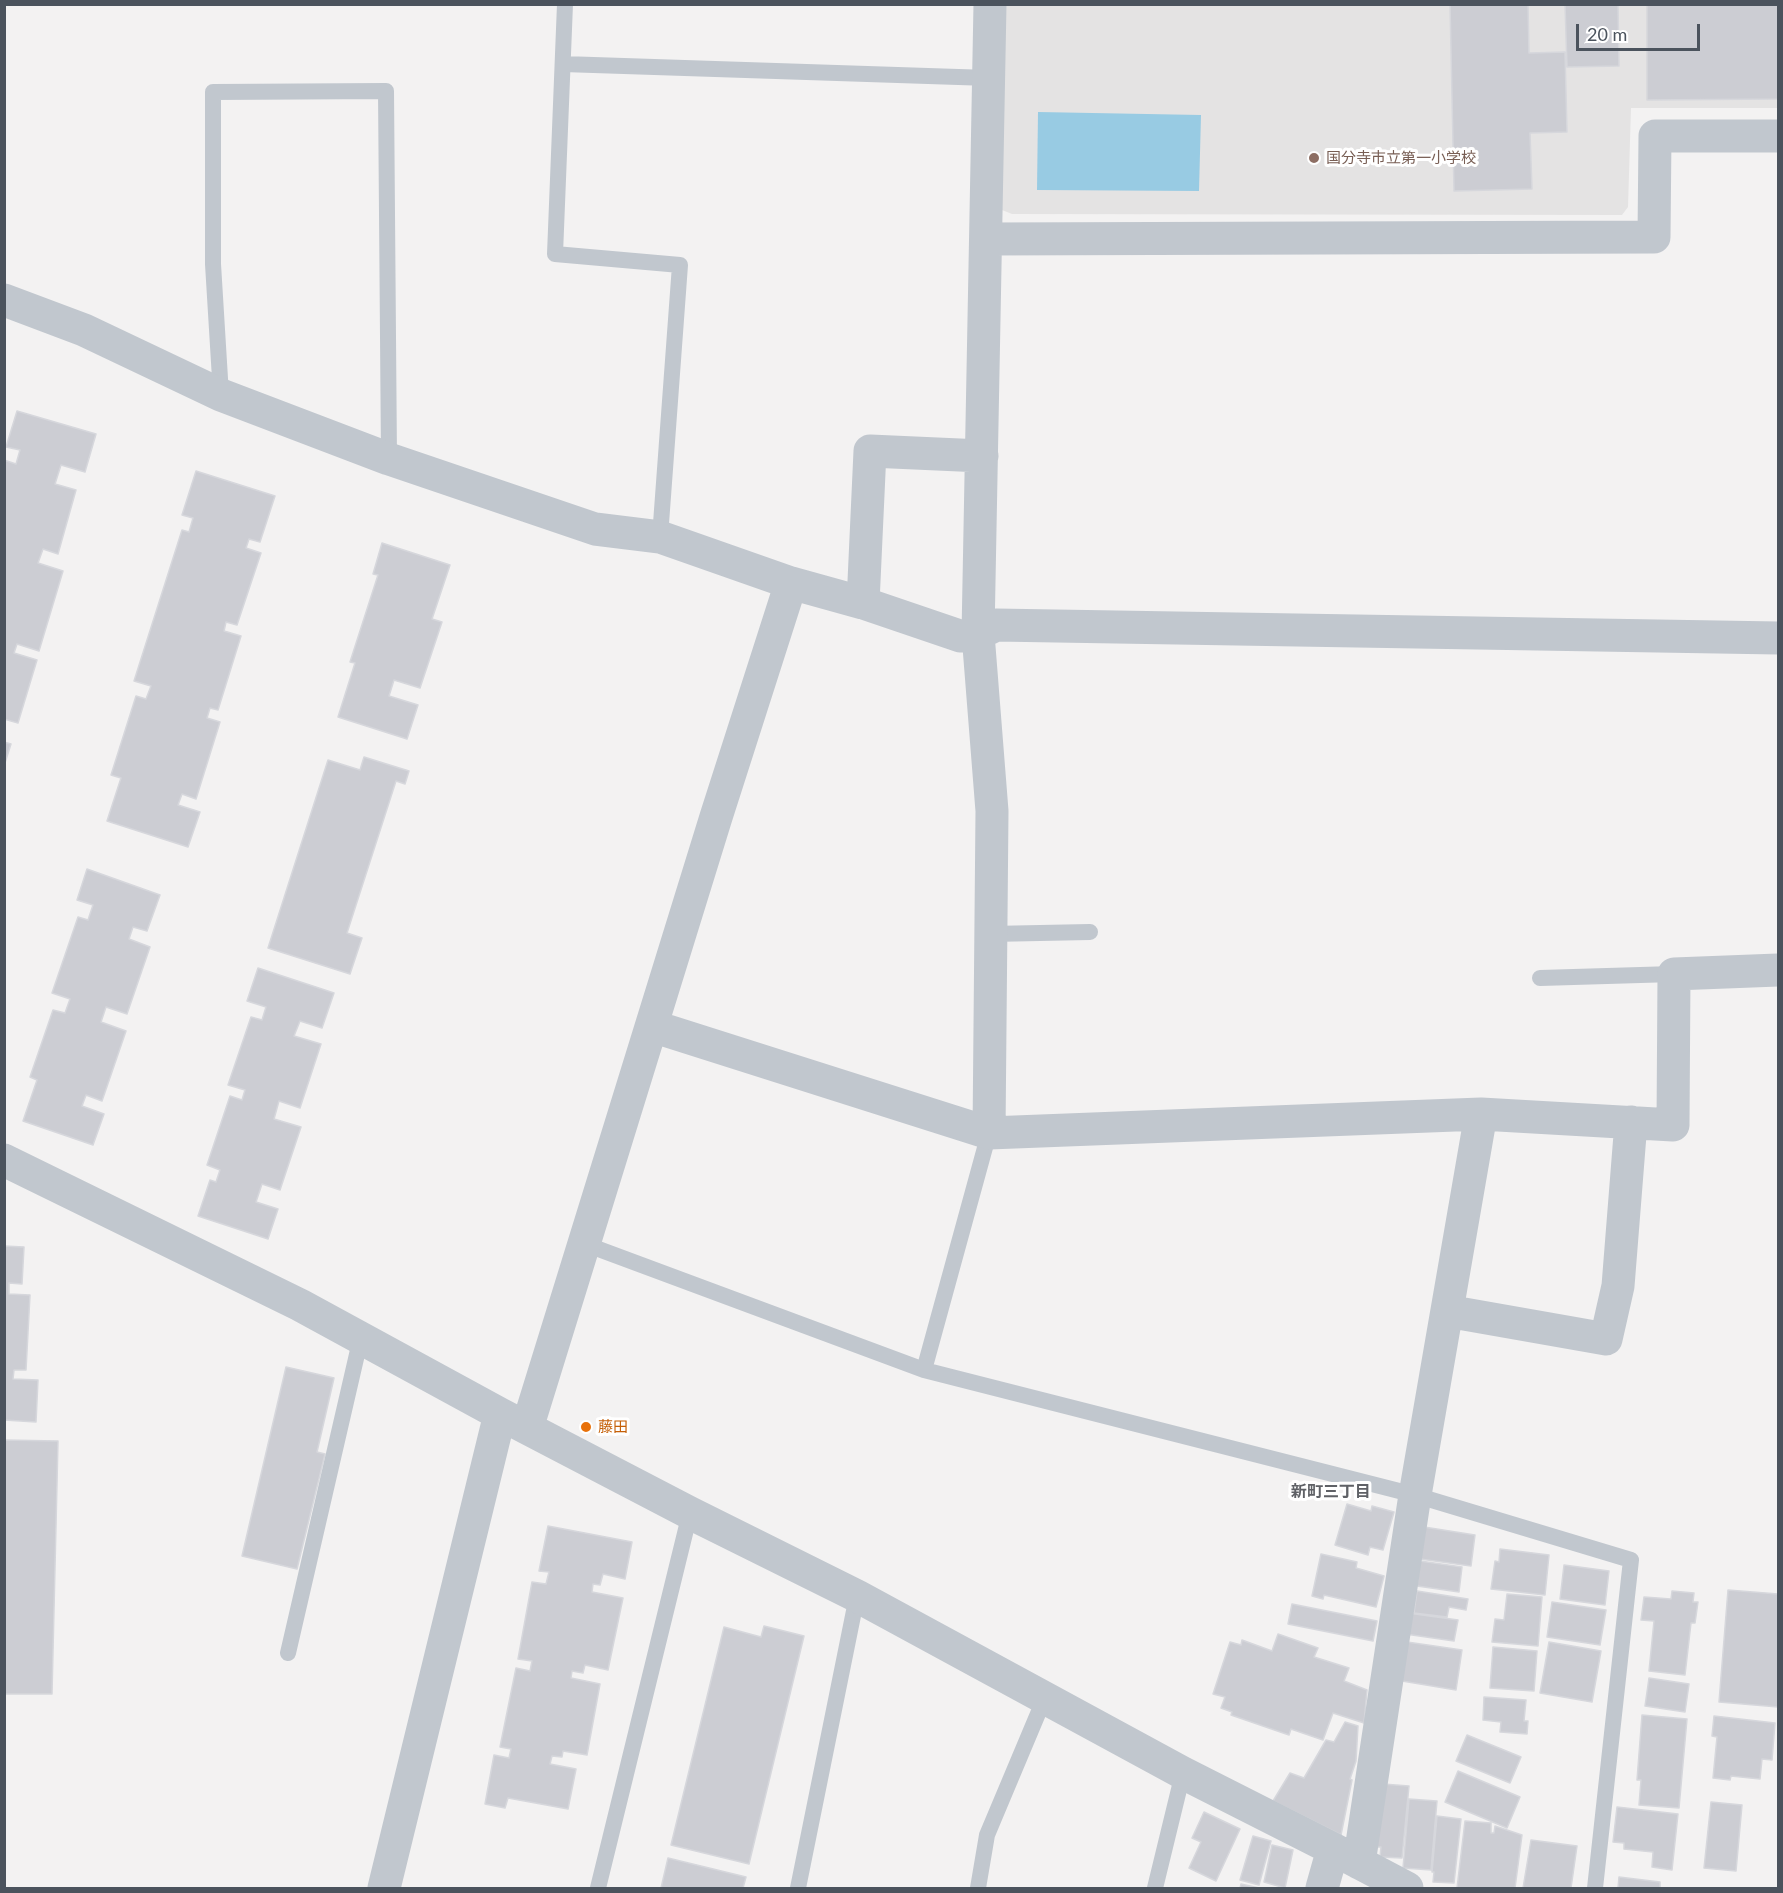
<!DOCTYPE html>
<meta charset="utf-8">
<style>
body{margin:0}
#map{position:relative;width:1783px;height:1893px;overflow:hidden;background:#f3f2f2;font-family:Lato,sans-serif}
canvas{display:block}
.frame{position:absolute;inset:0;border:6px solid #4b535d;pointer-events:none}
.scale{position:absolute;left:1576px;top:24px;width:124px;height:27px;box-sizing:border-box;border:3px solid #4b535d;border-top:0;padding-left:8px;font-size:18px;line-height:21px;white-space:nowrap;color:#4b535d;-webkit-text-stroke:4px #fff;paint-order:stroke}
</style>
<div id="map">
<canvas width="1783" height="1893"></canvas>
<div class="frame"></div>
<div class="scale">20 m</div>
</div>
<script>
const ctx = document.querySelector('canvas').getContext('2d');
ctx.lineJoin = 'round';
function fillPath(path, color) { ctx.fillStyle = color; ctx.fill(path, 'evenodd'); }
function stroke(path, color, width, dash) { ctx.strokeStyle = color; ctx.lineWidth = width; ctx.lineCap = dash ? 'butt' : 'round'; ctx.setLineDash(dash || []); ctx.stroke(path); }
function label(font, color, halo, rows, align = 'center') {
  ctx.font = font + ' Lato,"Noto Sans JP",sans-serif'; ctx.lineWidth = 6; ctx.setLineDash([]); ctx.textBaseline = 'middle'; ctx.strokeStyle = halo; ctx.fillStyle = color; for (const [text, x, y, turn = 0] of rows) {
    ctx.save(); ctx.translate(x, y); ctx.rotate((+turn || 0) * Math.PI / 180); ctx.textAlign = isNaN(turn) ? turn : align; if (halo) ctx.strokeText(text, 0, 0); ctx.fillText(text, 0, 0); ctx.restore();
  }
}
const education = new Path2D(`
 M1003,5H1778V108H1631L1628,207L1622,215L1012,214L997,208Z`);
const water = new Path2D(`
 M1038,112L1201,115L1199,191L1037,190Z`);
const building = new Path2D(`
 M1450,4H1528L1529,53L1565,52L1567,132L1530,133L1532,189L1454,191Z
 M1565,4H1618L1619,66L1567,67Z
 M1647,4H1778V99L1647,100Z
 M17,411L96,434L85,472L61,465L55,484L76,490L58,554L43,549L38,563L63,571L39,651L17,644L14,653L37,660L18,723L4,719V460L16,464L20,450L6,447Z
 M196,471L275,496L260,542L249,539L246,548L261,553L237,625L226,622L224,631L241,636L218,710L210,708L207,718L220,722L196,799L182,794L178,805L200,812L188,847L107,821L121,778L111,775L136,696L146,699L151,686L134,681L182,530L189,532L193,518L182,515Z
 M382,543L450,565L432,619L442,622L420,688L394,680L389,696L418,705L407,739L338,717L355,663L350,662L378,575L373,574Z
 M4,742L11,744L4,766Z
 M364,757L409,771L405,784L396,781L347,933L362,938L350,974L268,948L328,760L360,770Z
 M87,869L160,895L147,931L133,927L129,939L150,947L127,1014L106,1007L101,1022L126,1031L102,1101L86,1095L82,1106L104,1114L93,1145L23,1121L37,1080L30,1077L53,1010L65,1013L70,999L52,993L78,917L88,920L93,905L77,900Z
 M258,968L334,993L322,1028L300,1021L294,1036L321,1044L300,1108L279,1101L274,1119L301,1127L280,1190L262,1184L256,1202L278,1209L268,1239L198,1216L210,1180L216,1182L220,1170L207,1165L230,1096L242,1100L245,1090L228,1085L251,1017L262,1020L266,1007L247,1001Z
 M4,1246L24,1247L22,1284L9,1283V1294L30,1295L26,1370H14L13,1379L38,1380L36,1422L4,1420Z
 M286,1367L334,1378L317,1452L325,1454L297,1569L242,1556Z
 M4,1440L58,1441L52,1694H4Z
 M1347,1504L1371,1511L1372,1506L1394,1512L1383,1550L1370,1547L1368,1555L1335,1545Z
 M548,1526L632,1542L625,1579L603,1574L600,1585L593,1584L592,1592L623,1598L608,1670L585,1665L583,1673L572,1671L571,1678L600,1684L587,1755L563,1751L562,1757L552,1756L550,1764L576,1769L568,1809L508,1798L505,1808L485,1804L494,1755L509,1758L511,1749L500,1747L516,1668L530,1671L532,1661L518,1659L532,1582L546,1584L549,1572L539,1571Z
 M1424,1527L1475,1535L1471,1566L1420,1559Z
 M1500,1549L1549,1555L1545,1595L1491,1589L1495,1561L1499,1562Z
 M1321,1554L1357,1562L1356,1568L1384,1576L1376,1607L1324,1595L1323,1599L1312,1596Z
 M1420,1561L1462,1567L1459,1592L1417,1586Z
 M1564,1565L1609,1571L1605,1605L1560,1599Z
 M1728,1590L1778,1594V1707L1719,1702Z
 M1417,1591L1468,1599L1466,1610L1449,1607L1447,1617L1414,1613Z
 M1672,1591L1694,1593L1693,1602H1698L1695,1623H1691L1685,1675L1649,1671L1654,1621L1641,1620L1644,1597L1671,1599Z
 M1507,1594L1542,1597L1538,1646L1492,1642L1495,1619L1504,1620Z
 M1552,1602L1606,1610L1600,1645L1547,1637Z
 M1292,1604L1377,1621L1373,1641L1288,1624Z
 M1408,1613L1458,1620L1454,1641L1405,1634Z
 M764,1626L804,1636L749,1864L671,1845L724,1627L761,1637Z
 M1278,1634L1318,1648L1314,1657L1349,1668L1344,1681L1367,1690L1364,1723L1333,1713L1323,1740L1291,1729L1289,1735L1231,1715L1232,1712L1221,1708L1225,1697L1213,1694L1230,1642L1241,1645L1242,1640L1272,1651Z
 M1407,1642L1462,1650L1456,1690L1402,1681Z
 M1549,1642L1601,1651L1592,1702L1540,1693Z
 M1493,1647L1537,1651L1534,1691L1490,1688Z
 M1649,1678L1689,1684L1685,1712L1645,1706Z
 M1484,1697L1526,1700L1524,1721H1528L1527,1734L1500,1732L1501,1722L1483,1720Z
 M1642,1715L1687,1719L1679,1808L1639,1805L1641,1780H1637Z
 M1714,1716L1775,1723L1772,1760L1762,1759L1760,1779L1731,1776L1730,1780L1713,1778L1717,1737L1712,1736Z
 M1345,1722L1358,1726L1356,1761L1350,1779L1352,1780L1341,1835L1273,1801L1290,1773L1304,1778L1326,1740L1334,1742Z
 M1467,1735L1521,1757L1510,1783L1456,1761Z
 M1458,1771L1520,1797L1507,1828L1445,1802Z
 M1383,1784L1409,1786L1402,1858L1380,1857L1381,1847H1376Z
 M1409,1799L1437,1801L1431,1870L1403,1868Z
 M1711,1802L1742,1805L1736,1871L1704,1868Z
 M1617,1807L1678,1814L1672,1870L1652,1867L1653,1852L1624,1849V1843L1613,1842Z
 M1204,1812L1240,1829L1216,1881L1189,1868L1201,1842L1192,1838Z
 M1437,1816L1461,1819L1454,1883L1433,1882L1434,1872H1432Z
 M1465,1821L1491,1823V1833H1494L1495,1826L1522,1835L1515,1888H1457Z
 M1253,1836L1271,1841L1259,1885L1240,1880Z
 M1531,1840L1577,1846L1571,1888H1523Z
 M1272,1845L1293,1850L1285,1888L1264,1882Z
 M668,1858L746,1877L743,1888H661Z
 M1619,1877L1660,1882V1888H1618Z
 M1241,1884L1259,1888H1240Z`);
const lane = new Path2D(`
 M565,4L555,254L680,265L660,537
 M563,64L989,78
 M221,395L213,264V92L386,91L389,459
 M990,934L1090,932
 M1540,978L1674,974
 M585,1244L924,1370L1415,1495L1631,1560L1595,1888
 M924,1370L989,1133
 M288,1653L361,1337
 M598,1888L690,1513
 M798,1888L857,1596
 M978,1888L987,1835L1045,1697
 M1155,1888L1183,1773`);
const street = new Path2D(`
 M987,239L1654,237L1655,136H1778
 M4,300L84,330L221,395L389,459L595,529L660,537L791,583L863,603L960,636L978,634L996,625L1778,638
 M863,603L870,451L982,456
 M652,1026L989,1133L1481,1114L1673,1125L1674,974L1778,970
 M989,1133L992,811L978,634L990,4
 M4,1160L300,1305L500,1414L690,1513L857,1596L1183,1773L1333,1849L1407,1888
 M1447,1311L1606,1339L1618,1286L1631,1122
 M527,1428L716,817L791,583
 M1359,1863L1415,1495L1481,1114
 M384,1888L500,1414
 M1322,1888L1333,1849`);
const markers = [
 [1314,158,6,"#8d6e63"],
 [586,1427,6,"#e8710a"]
];
const educationNames = [
 ["国分寺市立第一小学校",1326,158]
];
const foodNames = [
 ["藤田",598,1427]
];
const neighbourhoodNames = [
 ["新町三丁目",1331,1492]
];
fillPath(education, '#e4e3e3');
fillPath(water, '#98cbe3');
fillPath(building, '#cccdd3');
stroke(building, '#d6d7dc', 1.5);
stroke(lane, '#c1c7ce', 16);
stroke(street, '#c1c7ce', 33);
for (const [x, y, r, color] of markers) { const dot = new Path2D(); dot.arc(x, y, r, 0, 2 * Math.PI); ctx.fillStyle = color; ctx.fill(dot); stroke(dot, '#fff', 2); }
label('15px', '#785e54', '#fff', educationNames, 'left');
label('15px', '#c56008', '#fff', foodNames, 'left');
label('bold 16px', '#5f6166', '#fff', neighbourhoodNames);
</script>
